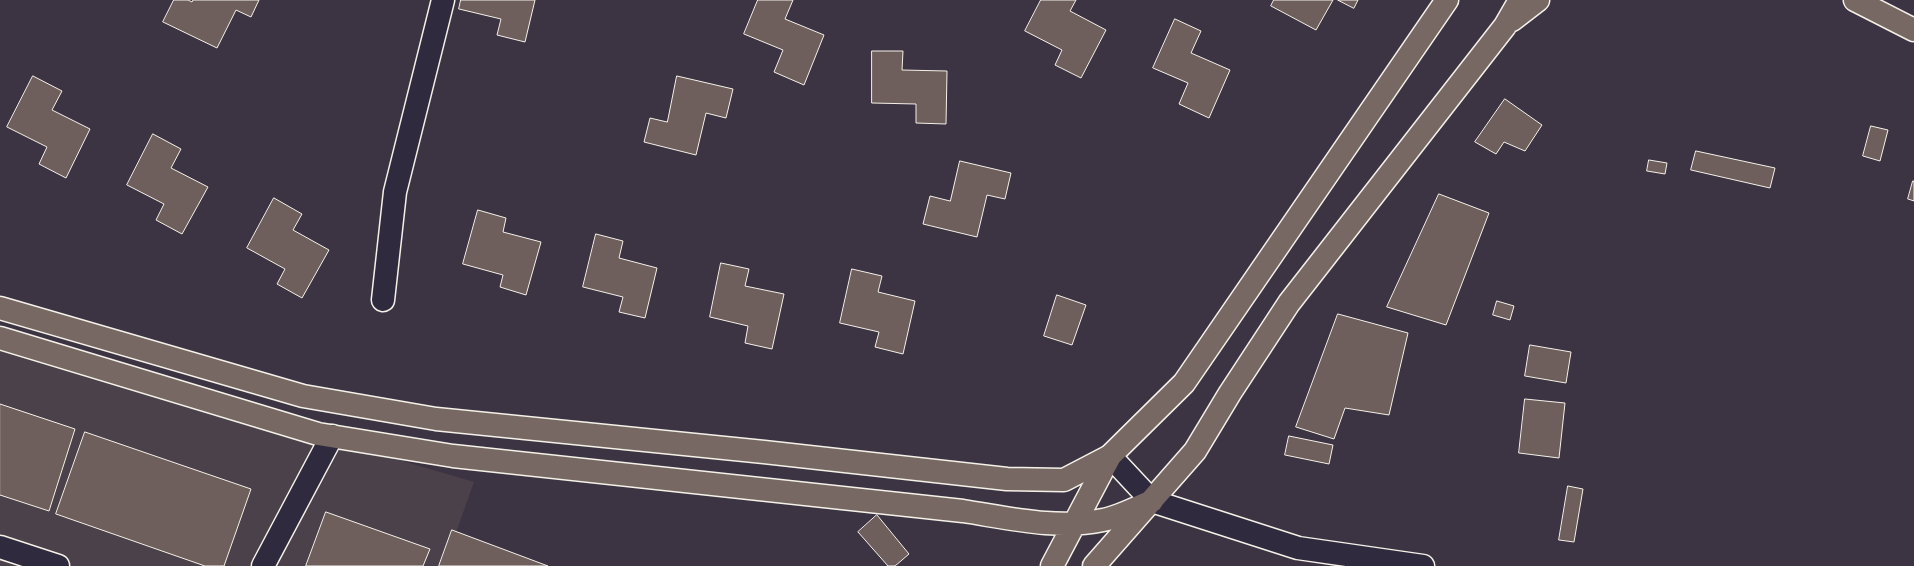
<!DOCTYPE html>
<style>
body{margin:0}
canvas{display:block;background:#3c3443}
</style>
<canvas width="1914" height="566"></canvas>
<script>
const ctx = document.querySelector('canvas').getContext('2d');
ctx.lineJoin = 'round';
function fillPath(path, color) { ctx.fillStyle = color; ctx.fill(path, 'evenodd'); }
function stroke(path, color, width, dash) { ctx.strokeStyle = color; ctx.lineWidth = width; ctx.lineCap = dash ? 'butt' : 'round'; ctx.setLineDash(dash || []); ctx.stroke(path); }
const built = new Path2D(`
 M0,343L474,482L444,566H0Z`);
const building = new Path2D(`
 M174,0H188L192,2L193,0H259L251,17L236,10L217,48L163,22Z
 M461,0H535L525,42L497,35L501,19L459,9Z
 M758,0H793L785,19L824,35L804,85L774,72L783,50L744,34Z
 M1041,0H1076L1070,11L1106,30L1081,78L1055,65L1062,50L1025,31Z
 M1274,0H1333L1316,30L1271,6Z
 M1338,0H1358L1354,8Z
 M1175,19L1201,31L1191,53L1230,70L1209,118L1179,104L1188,83L1153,68Z
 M872,51H903L902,70L947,71L946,124L916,123V104L872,103Z
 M33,76L62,91L52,110L90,129L66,178L39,164L47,147L7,127Z
 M677,76L733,89L726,118L706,113L696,155L644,142L650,118L667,122Z
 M1505,99L1542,125L1525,151L1504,142L1496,154L1475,142Z
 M1871,126L1888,130L1880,161L1863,156Z
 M153,134L181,149L171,168L208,187L182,234L156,220L164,204L127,185Z
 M1696,151L1775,168L1770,188L1691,170Z
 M1649,160L1667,163L1665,174L1647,171Z
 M960,161L1011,173L1005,199L987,195L977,237L923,224L930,196L950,201Z
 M1913,181H1914V201L1908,199Z
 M1439,194L1489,213L1446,325L1387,307Z
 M274,198L302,214L293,230L329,250L302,298L277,284L285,269L247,248Z
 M478,210L506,218L503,232L541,242L526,295L500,287L503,275L463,264Z
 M596,234L623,241L619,258L657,268L645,318L619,312L623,297L583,287Z
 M721,263L749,269L745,286L784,294L772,349L745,343L748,326L710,317Z
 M852,269L882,276L878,292L915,301L903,354L875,347L879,332L840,323Z
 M1057,295L1086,305L1072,345L1044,336Z
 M1497,301L1514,306L1510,320L1493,315Z
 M1338,314L1408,333L1389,415L1345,408L1334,439L1296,427Z
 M1530,345L1571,352L1566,383L1525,376Z
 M1525,399L1565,403L1559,458L1519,453Z
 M0,404L75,429L49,511L0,495Z
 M85,432L251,489L224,566H205L56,514Z
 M1289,436L1333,445L1329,464L1285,455Z
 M1568,486L1583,489L1574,542L1559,540Z
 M326,512L430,549L423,566H306Z
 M877,515L909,554L895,566H888L858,532Z
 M452,530L548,566H439Z`);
const minor = new Path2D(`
 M383,300L395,192L443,0
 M1110,456L1152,501L1298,548L1423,566
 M0,547L58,566
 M263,566L332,436`);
const major = new Path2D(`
 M1855,0L1914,30
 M1512,20L1538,0
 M0,308L303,396L436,419L764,452L1007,479L1064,480L1110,456L1184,383L1447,0
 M0,338L318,434L453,456L963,511C1009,518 1057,530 1103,520C1119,517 1136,508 1152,501
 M1052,566L1110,456
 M1094,566L1195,451L1230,393L1289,303L1505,26L1520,0`);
fillPath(built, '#4b414a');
fillPath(building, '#6e5e5c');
stroke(building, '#f4f1e8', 1);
stroke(minor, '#f4f1e8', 25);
stroke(major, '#f4f1e8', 25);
stroke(minor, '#2f2a3d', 22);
stroke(major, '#776864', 22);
</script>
